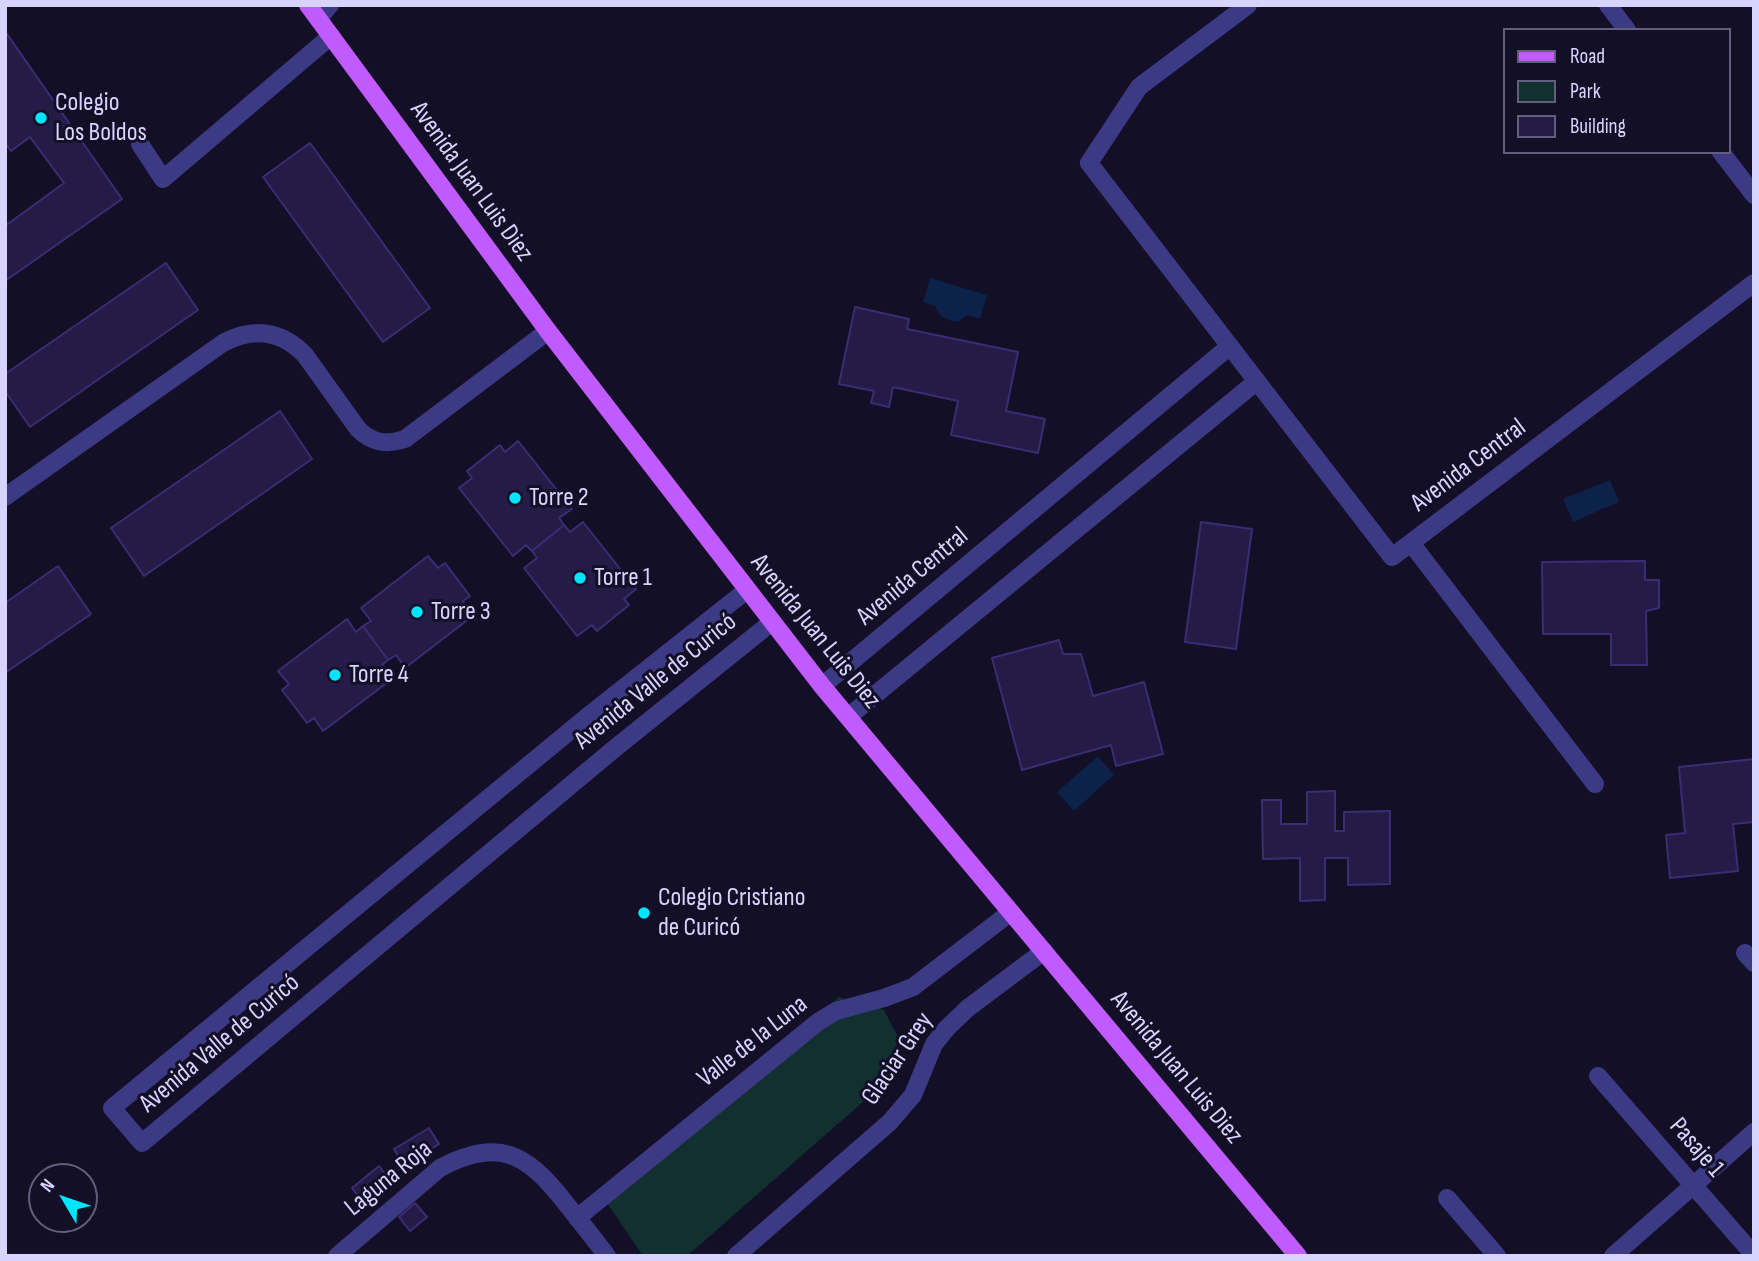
<!DOCTYPE html>
<meta charset="utf-8">
<style>
body{margin:0}
#map{position:relative;width:1759px;height:1261px;overflow:hidden;background:#130f26;font-family:"Sofia Sans Condensed",sans-serif}
canvas{display:block}
.frame{position:absolute;inset:0;border:7px solid #d9d4ff;pointer-events:none}
.legend{position:absolute;left:1503px;top:28px;width:228px;height:126px;box-sizing:border-box;background:#130f26;border:2px solid #625e7d;margin:0;padding:9px 12px;list-style:none;font-size:21px;color:#d9d4ff}
.legend li{display:flex;align-items:center;gap:14px;height:35px}
.legend b{width:35px;border:2px solid #625e7d}
.north{position:absolute;left:28px;top:1163px;width:70px;height:70px;box-sizing:border-box;background:#130f26;border:2px solid #625e7d;border-radius:50%;rotate:309deg;font-size:19px;font-weight:700;line-height:28px;text-align:center;color:#d9d4ff}
.north::after{content:'';display:block;margin:auto;width:24px;height:32px;background:#00e5ff;clip-path:polygon(50% 0,100% 100%,50% 72%,0 100%)}
</style>
<div id="map">
<canvas width="1759" height="1261"></canvas>
<div class="frame"></div>
<ul class="legend">
<li><b style="height:9px;background:#c25bff"></b>Road</li>
<li><b style="height:19px;background:#12302f"></b>Park</li>
<li><b style="height:19px;background:#241b47"></b>Building</li>
</ul>
<div class="north">N</div>
</div>
<script>
const ctx = document.querySelector('canvas').getContext('2d');
ctx.lineJoin = 'round';
function fillPath(path, color) { ctx.fillStyle = color; ctx.fill(path, 'evenodd'); }
function stroke(path, color, width, dash) { ctx.strokeStyle = color; ctx.lineWidth = width; ctx.lineCap = dash ? 'butt' : 'round'; ctx.setLineDash(dash || []); ctx.stroke(path); }
function label(font, color, halo, rows, align = 'center') {
  ctx.font = font + ' "Sofia Sans Condensed",sans-serif'; ctx.lineWidth = 6; ctx.setLineDash([]); ctx.textBaseline = 'middle'; ctx.strokeStyle = halo; ctx.fillStyle = color; for (const [text, x, y, turn = 0] of rows) {
    ctx.save(); ctx.translate(x, y); ctx.rotate((+turn || 0) * Math.PI / 180); ctx.textAlign = isNaN(turn) ? turn : align; if (halo) ctx.strokeText(text, 0, 0); ctx.fillText(text, 0, 0); ctx.restore();
  }
}
const green = new Path2D(`
 M839,997L884,1010L898,1037L889,1079L687,1256H643L605,1200Z`);
const water = new Path2D(`
 M930,278L987,295L980,319L967,315L958,322C946,320 939,317 935,306L923,302Z
 M1610,480L1619,502L1573,522L1563,499Z
 M1098,756L1114,775L1074,811L1057,792Z`);
const building = new Path2D(`
 M5,31L122,199L5,281V226L64,183L30,137L11,151L5,143Z
 M310,143L430,308L383,342L263,177Z
 M166,263L198,310L30,427L5,391V374Z
 M855,307L909,319L907,329L1018,352L1006,411L1045,419L1038,453L951,435L958,401L893,387L889,407L871,403L874,391L839,384Z
 M280,411L312,459L144,576L111,528Z
 M518,441L572,509L559,518L564,525L532,551L526,545L513,556L459,488L472,478L467,471L500,445L505,452Z
 M583,522L636,589L624,599L629,605L597,631L592,625L577,636L524,568L537,558L532,551L564,525L570,532Z
 M1201,522L1252,529L1236,649L1185,642Z
 M428,556L438,568L445,563L470,596L463,601L474,615L405,668L396,655L388,660L363,626L371,621L361,608Z
 M1645,561V580H1659V608L1646,611L1647,665H1611V634H1543L1542,562Z
 M58,566L91,614L5,673V603Z
 M347,619L356,632L363,626L388,660L382,665L392,679L323,731L314,718L307,723L282,690L289,684L278,671Z
 M1059,640L1063,654H1081L1093,696L1144,682L1163,754L1116,766L1111,745L1022,770L992,658Z
 M1754,759V822L1733,824L1738,871L1670,878L1666,835L1685,833L1679,767Z
 M1335,791V831H1344V812L1390,811V884L1348,885V858H1325V900L1300,901V858L1263,859L1262,800H1281V824H1307V792Z
 M429,1128L439,1144L404,1166L394,1149Z
 M379,1166L389,1179L361,1200L352,1188Z
 M415,1203L427,1217L410,1231L399,1217Z`);
const minor = new Path2D(`
 M1248,5L1139,87L1089,163L1392,557L1754,283
 M1608,5L1627,30
 M318,19L330,5
 M140,144L163,179L331,36
 M1721,152L1754,195
 M5,497L223,343C253,327 281,330 305,355L358,429C372,443 386,445 405,439L548,331
 M1411,543L1595,784
 M747,590L588,716L112,1108L142,1143L614,749L772,622
 M822,686L1230,346
 M848,717L1257,381
 M1745,953L1754,963
 M1598,1076L1754,1255
 M1447,1198L1497,1256
 M577,1218L818,1022L836,1011L884,998L913,987L1011,912
 M337,1256L440,1168C498,1137 526,1153 564,1201C578,1219 593,1237 607,1256
 M736,1256L890,1122L913,1095L934,1044L947,1028L968,1008L1044,951
 M1613,1256L1754,1132`);
const major = new Path2D(`
 M308,5L548,331L822,686L1298,1256`);
const markers = [
 [41,118,7,"#00e5ff"],
 [515,498,7,"#00e5ff"],
 [580,578,7,"#00e5ff"],
 [417,612,7,"#00e5ff"],
 [335,675,7,"#00e5ff"],
 [644,913,7,"#00e5ff"]
];
const poiNames = [
 ["Colegio",55,103],
 ["Los Boldos",55,133],
 ["Torre 2",529,498],
 ["Torre 1",594,578],
 ["Torre 3",431,612],
 ["Torre 4",349,675],
 ["Colegio Cristiano",658,898],
 ["de Curicó",658,928]
];
const streetNames = [
 ["Avenida Juan Luis Diez",471,182,54],
 ["Avenida Central",1469,466,-37],
 ["Avenida Central",913,577,-40],
 ["Avenida Juan Luis Diez",815,632,51],
 ["Avenida Valle de Curicó",656,682,-39],
 ["Valle de la Luna",753,1042,-38],
 ["Avenida Valle de Curicó",220,1044,-40],
 ["Glaciar Grey",898,1059,-56],
 ["Avenida Juan Luis Diez",1176,1068,50],
 ["Pasaje 1",1696,1148,49],
 ["Laguna Roja",389,1179,-39]
];
fillPath(green, '#12302f');
fillPath(water, '#0c2248');
fillPath(building, '#241b47');
stroke(building, '#3b2d73', 2);
stroke(minor, '#3d3a85', 18);
stroke(major, '#c25bff', 18);
for (const [x, y, r, color] of markers) { const dot = new Path2D(); dot.arc(x, y, r, 0, 2 * Math.PI); ctx.fillStyle = color; ctx.fill(dot); stroke(dot, '#130f26', 2.5); }
label('26px', '#d9d4ff', '#130f26', poiNames, 'left');
label('26px', '#d9d4ff', '#130f26', streetNames);
</script>
